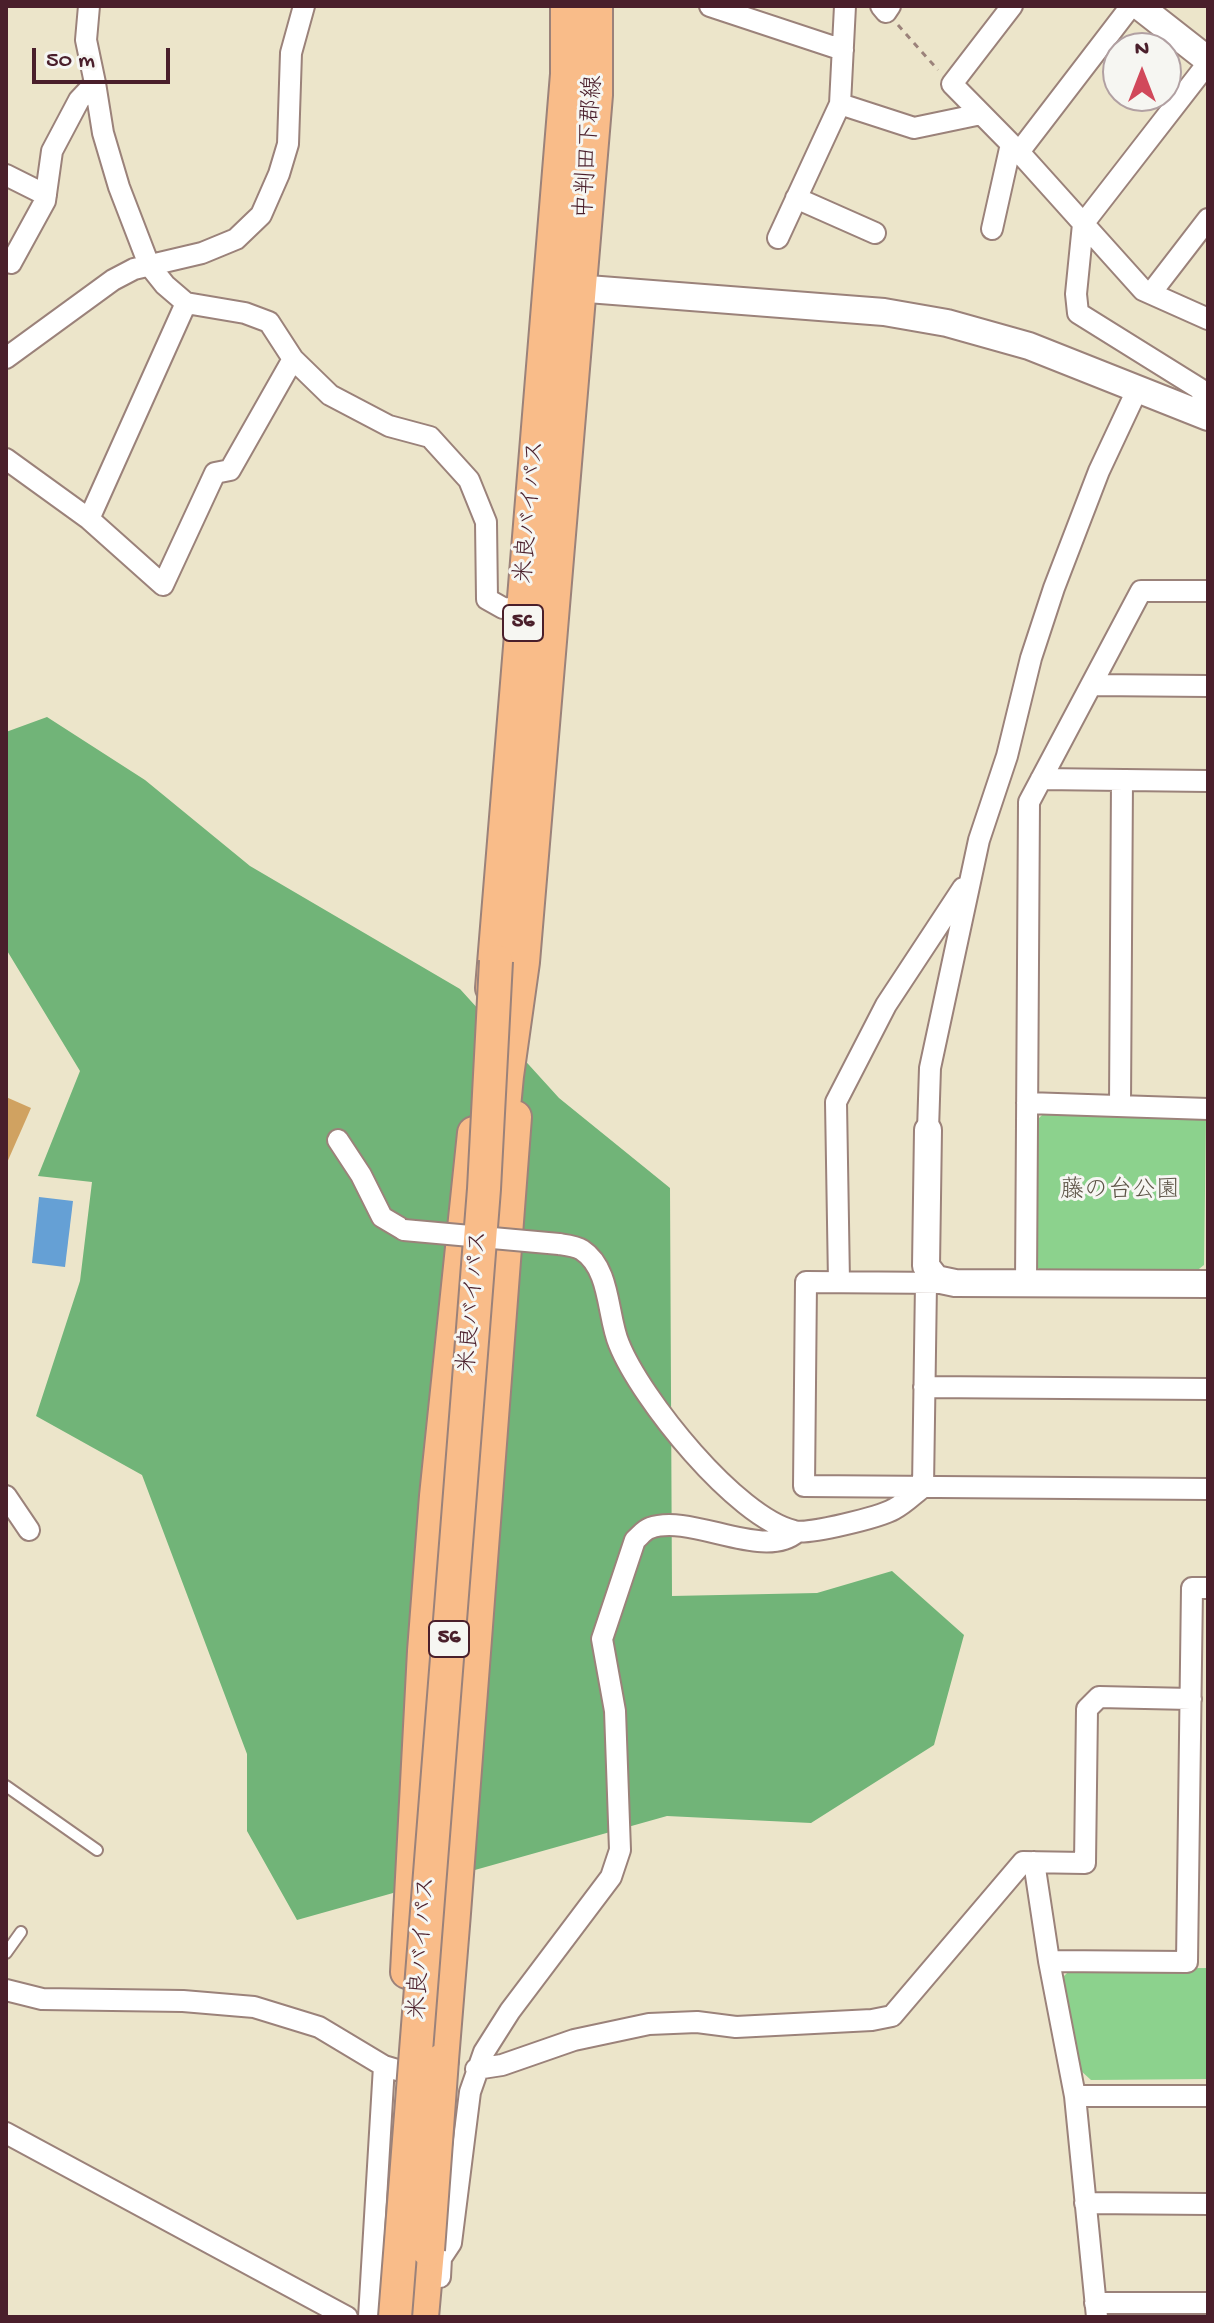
<!DOCTYPE html>
<meta charset="utf-8">
<style>
body{margin:0}
#map{position:relative;width:1214px;height:2323px;overflow:hidden;background:#ece5ca;font-family:"Gochi Hand",sans-serif}
canvas{display:block}
.frame{position:absolute;inset:0;border:8px solid #4a1f2b;pointer-events:none}
.north{position:absolute;left:1102px;top:32px;width:80px;height:80px;box-sizing:border-box;background:#f6f6f2;border:2px solid #b1a0a2;border-radius:50%;rotate:0deg;font-size:22px;font-weight:700;line-height:32px;text-align:center;color:#4a1f2b}
.north::after{content:'';display:block;margin:auto;width:28px;height:36px;background:#d1495b;clip-path:polygon(50% 0,100% 100%,50% 72%,0 100%)}
.scale{position:absolute;left:32px;top:48px;width:138px;height:36px;box-sizing:border-box;border:4px solid #4a1f2b;border-top:0;padding-left:10px;font-size:24px;line-height:28px;white-space:nowrap;color:#4a1f2b;-webkit-text-stroke:6px #f6f6f2;paint-order:stroke}
</style>
<div id="map">
<canvas width="1214" height="2323"></canvas>
<div class="frame"></div>
<div class="north">N</div>
<div class="scale">50 m</div>
</div>
<script>
const ctx = document.querySelector('canvas').getContext('2d');
ctx.lineJoin = 'round';
function fillPath(path, color) { ctx.fillStyle = color; ctx.fill(path, 'evenodd'); }
function stroke(path, color, width, dash) { ctx.strokeStyle = color; ctx.lineWidth = width; ctx.lineCap = dash ? 'butt' : 'round'; ctx.setLineDash(dash || []); ctx.stroke(path); }
function label(font, color, halo, rows, align = 'center') {
  ctx.font = font + ' "Gochi Hand","Klee One",sans-serif'; ctx.lineWidth = 6; ctx.setLineDash([]); ctx.textBaseline = 'middle'; ctx.strokeStyle = halo; ctx.fillStyle = color; for (const [text, x, y, turn = 0] of rows) {
    ctx.save(); ctx.translate(x, y); ctx.rotate((+turn || 0) * Math.PI / 180); ctx.textAlign = isNaN(turn) ? turn : align; if (halo) ctx.strokeText(text, 0, 0); ctx.fillText(text, 0, 0); ctx.restore();
  }
}
const green = new Path2D(`
 M1046,1111L1206,1115L1204,1265L1195,1272L1041,1271L1034,1264L1036,1121Z
 M1208,1968V2079L1091,2080L1080,2070L1061,1979L1071,1969Z`);
const forest = new Path2D(`
 M47,717L145,780L250,866L460,989L559,1098L670,1188L672,1596L817,1593L892,1571L964,1635L934,1745L811,1823L667,1816L297,1920L247,1831V1754L142,1475L36,1416L80,1281L92,1182L38,1176L80,1071L6,949V732Z`);
const water = new Path2D(`
 M39,1197L73,1201L65,1267L32,1263Z`);
const building = new Path2D(`
 M6,1097L31,1108L6,1165Z`);
const path = new Path2D(`
 M898,25L938,70`);
const service = new Path2D(`
 M6,1786L97,1850
 M6,1953L21,1932`);
const minor = new Path2D(`
 M710,6L843,50
 M881,6L886,12L890,6
 M1012,6L952,84L1019,152L1143,290L1208,319
 M95,83L103,133L119,187L149,265L165,285L186,303L245,313L269,322L293,359L330,395L389,426L430,437L469,480L486,522L487,599L503,608L533,609
 M840,104L914,128L981,114
 M1019,152L1131,6
 M6,175L46,195
 M796,198L875,233
 M992,229L1011,144
 M778,238L840,104L845,6
 M6,260L11,263L45,201L52,151L79,100L95,83L86,40L89,6
 M1151,293L1208,219
 M6,358L113,280L134,269L202,253L236,239L261,215L279,174L288,144L291,53L304,6
 M1199,414L1203,396L1200,389L1078,313L1076,294L1083,224L1208,63
 M6,459L89,519L163,585L215,473L230,470L293,359
 M89,519L186,303
 M1092,685L1208,686
 M1041,779L1208,781
 M1027,1103L1208,1109
 M1120,1105L1122,780
 M928,1130L930,1068L979,840L1007,756L1031,658L1054,588L1099,471L1137,390
 M338,1140L361,1175L382,1217L404,1230
 M559,1244C566,1245 576,1246 582,1250C611,1269 607,1316 619,1344C641,1399 736,1517 794,1531C808,1535 880,1517 894,1509C904,1504 914,1494 923,1487L926,1283
 M839,1282L836,1102L886,1005L963,888
 M950,1283L806,1282L804,1486L1208,1489
 M1026,1283L1029,802L1141,591H1208
 M924,1387L1208,1389
 M6,1496L29,1530
 M1034,1862L1049,1961L1075,2096L1097,2317
 M1049,1961L1187,1962L1192,1588H1208
 M6,1990L42,1999L183,2001L254,2007L319,2027L384,2066L424,2078
 M476,2069L502,2065L574,2040L649,2024L697,2022L736,2027L872,2020L892,2016L1023,1862L1085,1863L1087,1709L1099,1697L1191,1699
 M1075,2096H1208
 M6,2133L347,2317
 M1085,2203L1208,2204
 M440,2277L441,2258L451,2243L470,2092L484,2052L510,2011L611,1877L620,1850L615,1711L602,1639L635,1540C640,1536 644,1530 650,1528C691,1513 763,1561 797,1532
 M1095,2303H1208
 M369,2317L384,2066`);
const tertiary = new Path2D(`
 M1139,6L1208,60
 M562,287L884,312L947,323L1029,346L1208,417
 M928,1130L926,1266L936,1279L955,1283L1208,1284`);
const primary = new Path2D(`
 M492,988L567,74V6
 M501,1138L507,1076L523,962L596,95V6
 M407,1972L424,1651L436,1496L474,1133
 M442,2060C468,1746 492,1432 515,1117
 M422,2317L428,2250`);
const minorBridge = new Path2D(`
 M404,1230L559,1244`);
const primaryBridge = new Path2D(`
 M428,2250L442,2060
 M395,2317L484,1189L496,961`);
const shields = [
 [523,623,40],
 [449,1639,40]
];
const shieldNames = [
 ["56",523,623],
 ["56",449,1639]
];
const streetNames = [
 ["中判田下郡線",591,147,-86],
 ["米良バイパス",532,512,-85],
 ["米良バイパス",475,1302,-85],
 ["米良バイパス",424,1948,-86]
];
const parkNames = [
 ["藤の台公園",1120,1192]
];
fillPath(green, '#8cd28d');
fillPath(forest, '#71b478');
fillPath(water, '#65a0d5');
fillPath(building, '#d0a261');
stroke(service, '#9b827a', 14);
stroke(minor, '#9b827a', 24);
stroke(tertiary, '#9b827a', 30);
stroke(primary, '#9b827a', 36);
stroke(path, '#9b827a', 3, [6, 6]);
stroke(service, '#fff', 10);
stroke(minor, '#fff', 20);
stroke(tertiary, '#fff', 26);
stroke(primary, '#f9bc89', 32);
stroke(minorBridge, '#9b827a', 24, []);
stroke(primaryBridge, '#9b827a', 36, []);
stroke(minorBridge, '#fff', 20);
stroke(primaryBridge, '#f9bc89', 32);
for (const [x, y, w] of shields) { const box = new Path2D(); box.roundRect(x - w / 2, y - 18, w, 36, 6); ctx.fillStyle = '#f6f6f2'; ctx.fill(box); stroke(box, '#4a1f2b', 2); }
label('bold 22px', '#4a1f2b', null, shieldNames);
label('24px', '#4a1f2b', '#f6f6f2', streetNames);
label('24px', '#5e5548', '#f6f6f2', parkNames);
</script>
